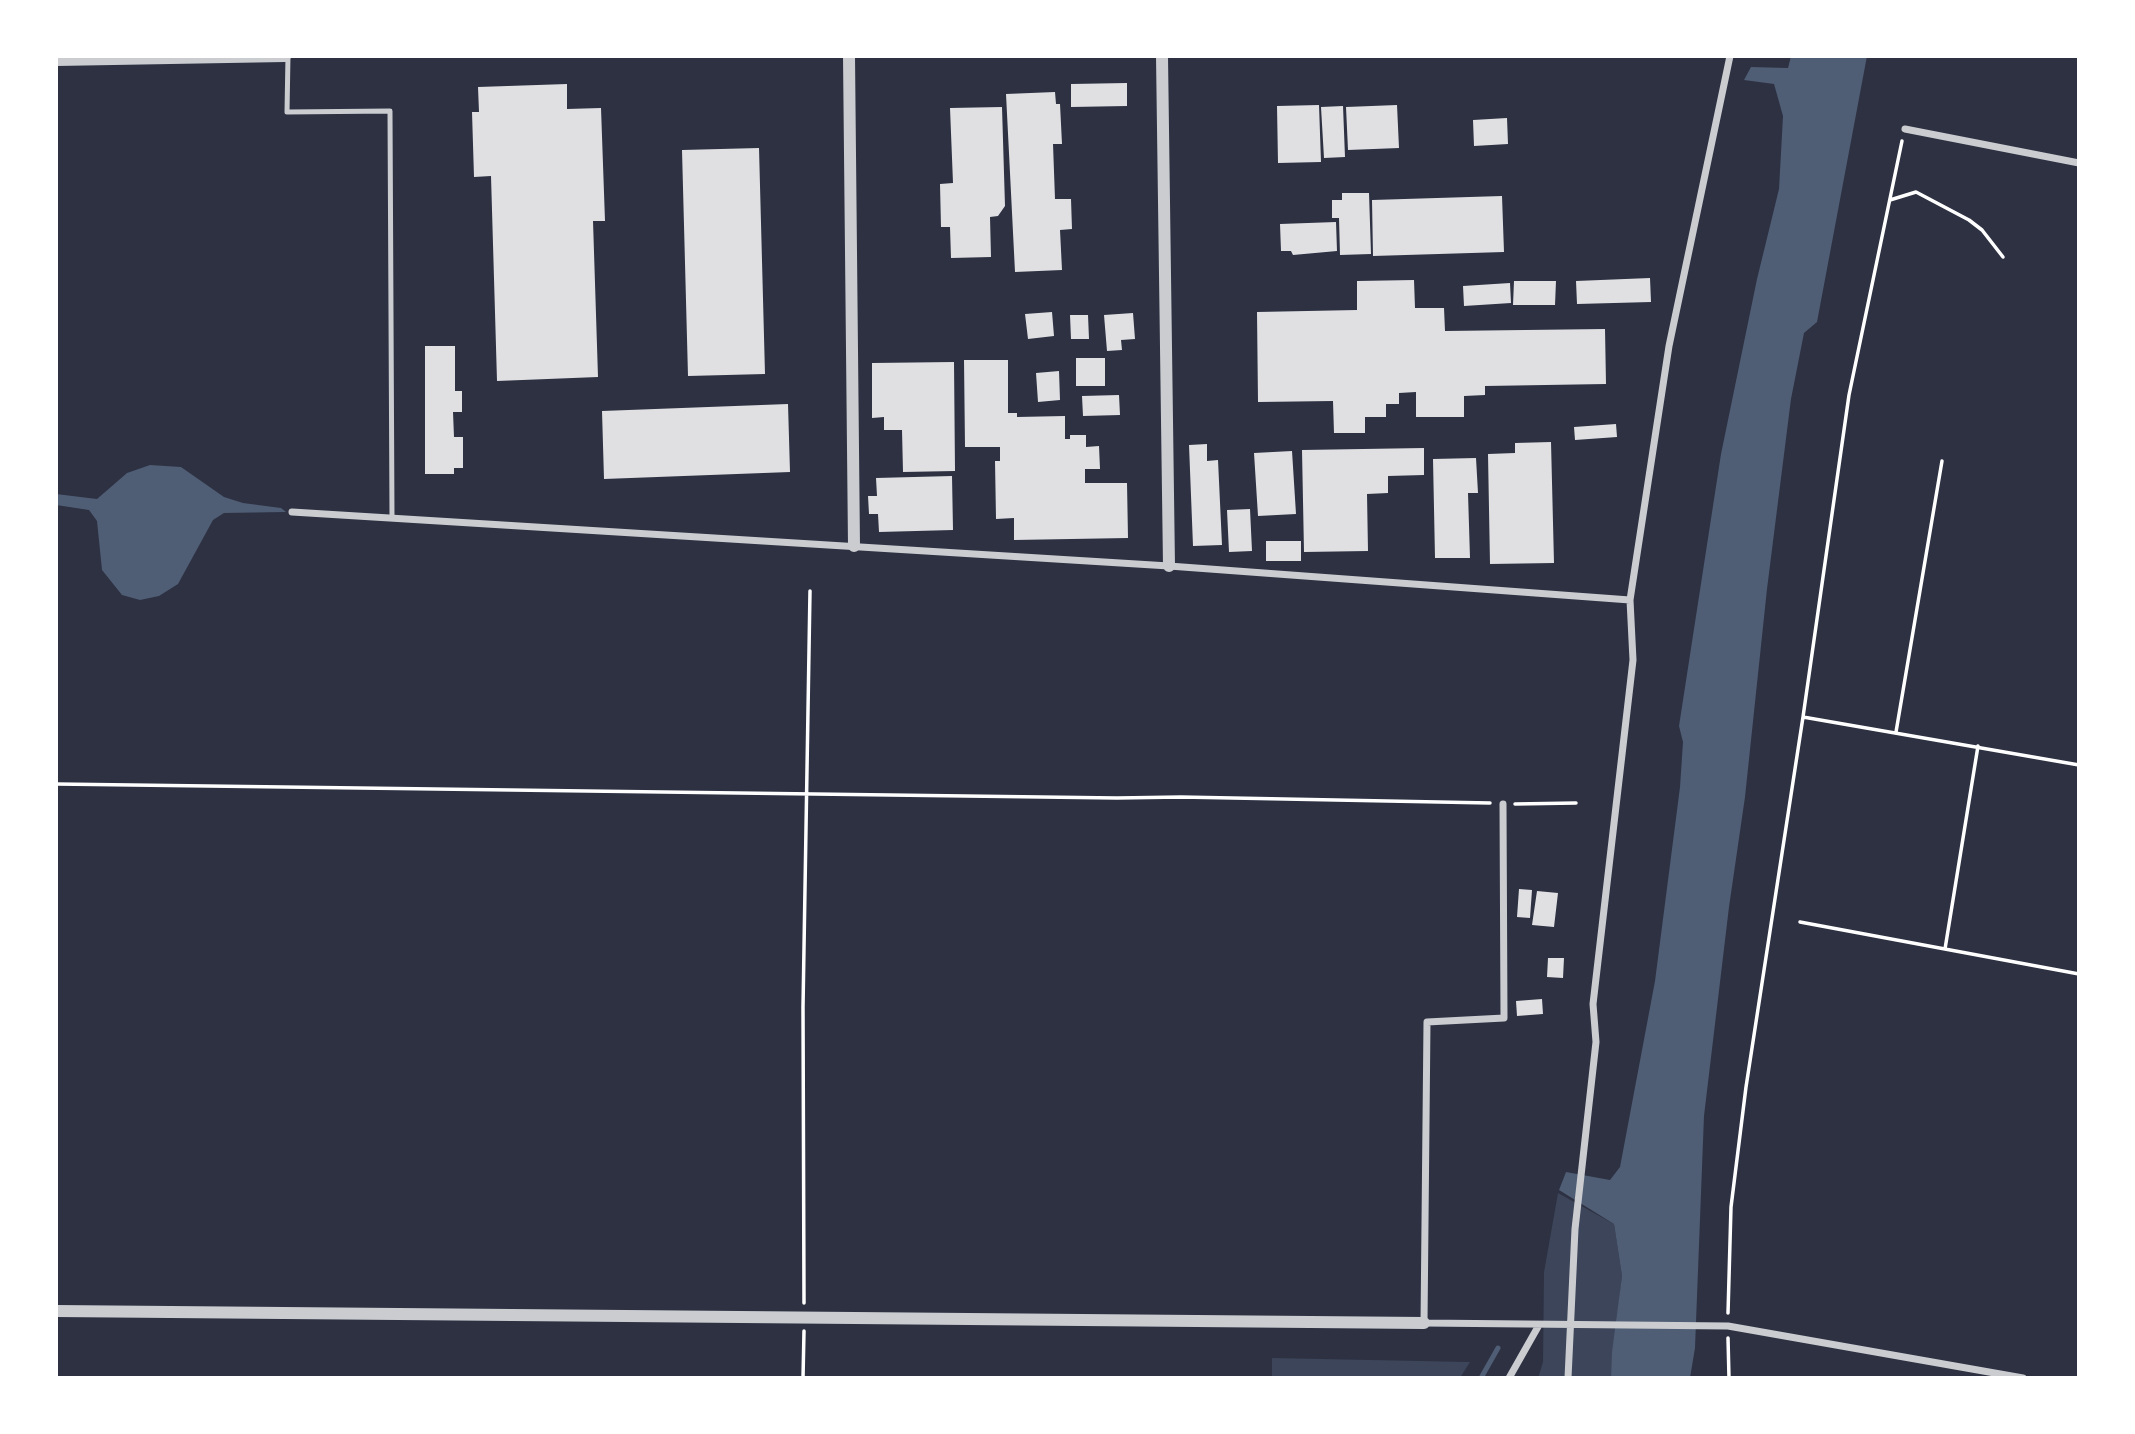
<!DOCTYPE html>
<style>
body{margin:0}
#map{position:relative;width:2135px;height:1434px;overflow:hidden;background:#2d3142;font-family:Figtree,sans-serif}
canvas{display:block}
.frame{position:absolute;inset:0;border:58px solid #fff;pointer-events:none}
</style>
<div id="map">
<canvas width="2135" height="1434"></canvas>
<div class="frame"></div>
</div>
<script>
const ctx = document.querySelector('canvas').getContext('2d');
ctx.lineJoin = 'round';
function fillPath(path, color) { ctx.fillStyle = color; ctx.fill(path, 'evenodd'); }
function stroke(path, color, width, dash) { ctx.strokeStyle = color; ctx.lineWidth = width; ctx.lineCap = dash ? 'butt' : 'round'; ctx.setLineDash(dash || []); ctx.stroke(path); }
const green = new Path2D(`
 M1558,1193L1614,1224L1622,1276L1611,1378H1538L1543,1362L1544,1272Z
 M1272,1358L1470,1362L1460,1378H1272Z`);
const water = new Path2D(`
 M1791,56H1867L1817,322L1804,333L1791,399L1767,589L1745,797L1729,907L1704,1116L1695,1348L1690,1378H1611L1612,1352L1622,1276L1614,1224L1559,1190L1566,1172L1610,1180L1620,1167L1655,981L1680,787L1683,742L1679,726L1721,454L1757,279L1779,189L1783,116L1774,84L1744,80L1751,67L1788,68Z
 M150,465L181,467L224,497L243,503L281,508L286,512L224,513L213,520L178,584L159,596L140,600L122,595L102,570L97,521L89,510L56,505V494L97,499L127,473Z`);
const stream = new Path2D(`
 M1481,1378L1498,1348`);
const building = new Path2D(`
 M1127,83V106L1071,107V84Z
 M567,84V109L601,108L605,221H593L598,377L497,381L491,176L474,177L472,112H479L478,87Z
 M1055,92L1056,104H1060L1062,144H1053L1055,199H1071L1072,229L1060,230L1062,270L1015,272L1006,94Z
 M1319,105L1321,162L1278,163L1277,106Z
 M1397,105L1399,148L1348,150L1346,107Z
 M1343,106L1345,157L1324,158L1321,107Z
 M1002,107L1005,206L998,216L990,217L991,257L951,258L950,227H941L940,184L953,183L950,108Z
 M1507,118L1508,144L1474,146L1473,120Z
 M759,148L765,374L688,376L682,150Z
 M1342,193H1369L1371,254L1340,255L1339,218H1332V200H1342Z
 M1502,196L1504,252L1373,256L1372,200Z
 M1336,222L1337,251L1293,255L1291,251H1281L1280,224Z
 M1650,278L1651,302L1577,304L1576,281Z
 M1414,280L1415,308H1444L1445,331L1605,329L1606,384L1485,386V395L1464,396V417H1416V392L1399,393V404H1386V417H1365V433H1334L1333,401L1258,402L1257,312L1357,310V281Z
 M1514,281H1556L1555,305H1513Z
 M1510,283L1511,303L1464,306L1463,286Z
 M1052,312L1054,336L1028,339L1025,314Z
 M1133,313L1135,339L1121,340L1122,350L1107,351L1104,315Z
 M1070,315H1088L1089,339H1071Z
 M425,346H455V391H462V412H453L454,437H463V468H454V474H425Z
 M1076,358H1105V386H1076Z
 M964,360H1008V413H1017V417L1065,416V439H1070V435H1086V447L1099,446L1100,469H1085V483H1127L1128,538L1014,540V518L996,519L995,461H1000V447H965Z
 M954,362L955,471L903,472L902,430H884V417L872,418V363Z
 M1059,371L1060,400L1038,402L1036,373Z
 M1119,395L1120,415L1083,416L1082,396Z
 M788,404L790,472L604,479L602,411Z
 M1616,424L1617,437L1575,440L1574,427Z
 M1551,442L1554,563L1490,564L1488,454L1515,453V443Z
 M1207,444V461L1218,460L1222,545L1193,546L1189,445Z
 M1424,448V475L1388,476V493L1367,494L1368,551L1304,552L1302,450Z
 M1292,451L1296,514L1258,516L1254,453Z
 M1476,458L1478,493H1468L1470,558H1435L1433,459Z
 M952,476L953,530L879,532L878,514H869L868,496H877L876,478Z
 M1250,509L1252,551L1229,552L1227,510Z
 M1266,541H1301V561H1266Z
 M1519,889L1532,890L1530,918L1517,917Z
 M1537,891L1558,893L1554,927L1532,925Z
 M1548,958H1564L1563,978L1547,977Z
 M1542,999L1543,1014L1517,1016L1516,1001Z`);
const path = new Path2D(`
 M1890,200L1916,192L1969,220L1982,230L2003,257
 M1803,717L2079,765
 M1896,732L1942,461
 M56,784L1117,798L1181,797L1490,803
 M1515,804L1576,803
 M1800,922L2079,974
 M1945,949L1978,746
 M804,1303L803,1007L810,591
 M1728,1313L1731,1207L1746,1087L1803,717L1849,395L1902,141
 M1728,1338L1729,1378
 M803,1378L804,1331`);
const service = new Path2D(`
 M288,56L287,112L390,111L392,517`);
const minor = new Path2D(`
 M1905,129L2079,163
 M292,512L1169,566L1630,600
 M1503,804L1504,1018L1427,1022L1424,1323L1728,1326L2023,1378
 M1509,1378L1539,1325
 M1568,1378L1575,1229L1596,1042L1593,1004L1633,660L1630,600L1669,346L1730,56`);
const tertiary = new Path2D(`
 M849,56L854,546
 M1162,56L1169,566
 M56,60L285,56
 M56,1311L1424,1323`);
fillPath(green, '#3c4559');
fillPath(water, '#4f5d75');
stroke(stream, '#4f5d75', 5);
fillPath(building, '#e0e0e3');
stroke(path, '#fff', 3.5);
stroke(service, '#caccd0', 5);
stroke(minor, '#caccd0', 7);
stroke(tertiary, '#caccd0', 12);
</script>
